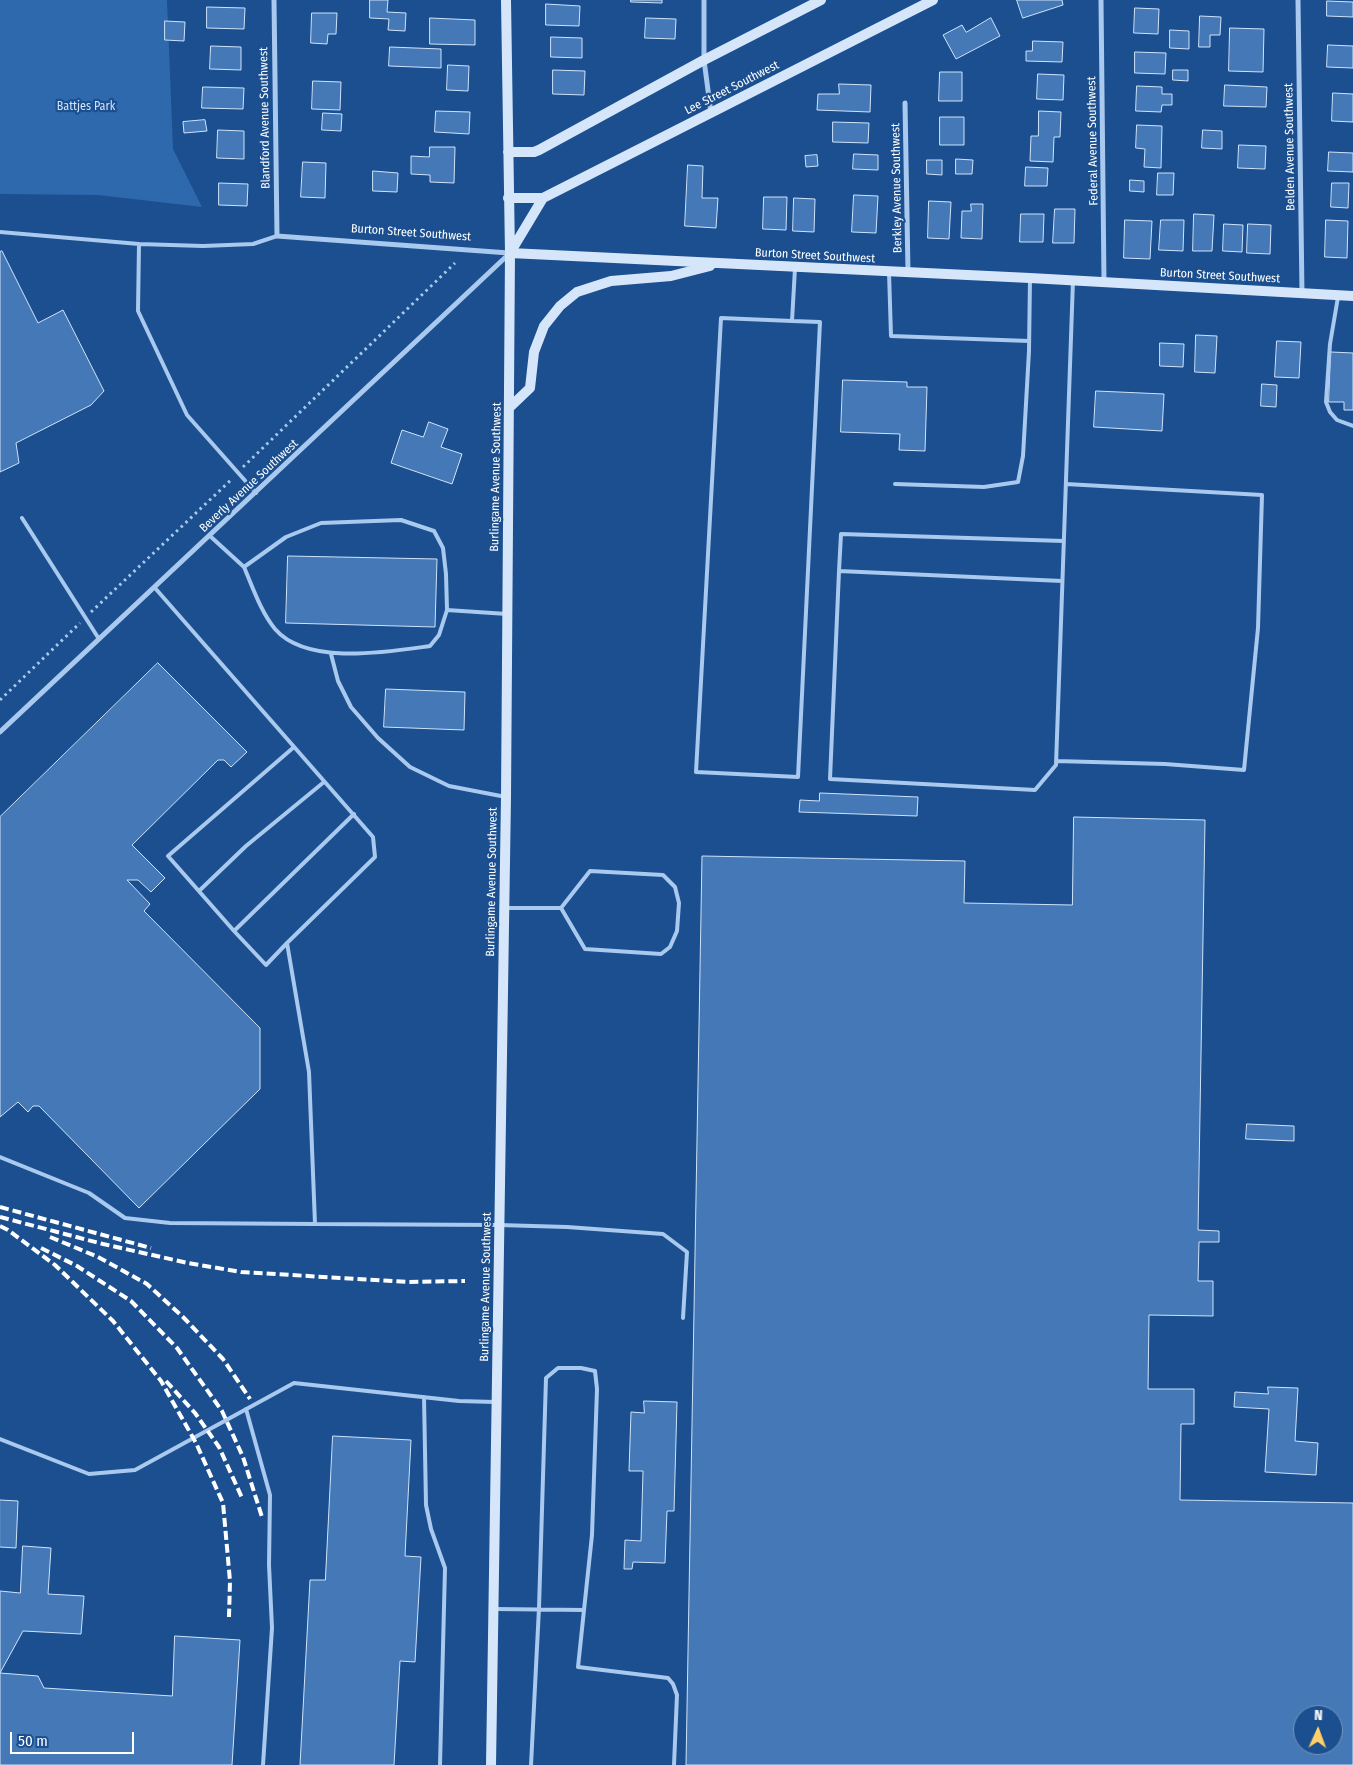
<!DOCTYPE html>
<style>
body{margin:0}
#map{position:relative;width:1353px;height:1765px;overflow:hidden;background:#1b4f8f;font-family:"Fira Sans Condensed",sans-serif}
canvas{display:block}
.north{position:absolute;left:1293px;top:1705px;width:50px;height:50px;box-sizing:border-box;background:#1b4f8f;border:1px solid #7695bc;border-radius:50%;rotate:2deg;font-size:14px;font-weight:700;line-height:20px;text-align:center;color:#fff}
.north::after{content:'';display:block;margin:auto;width:18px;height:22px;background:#ffd166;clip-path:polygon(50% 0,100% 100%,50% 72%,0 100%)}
.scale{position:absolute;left:10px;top:1732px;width:124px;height:22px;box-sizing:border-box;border:2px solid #fff;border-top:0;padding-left:6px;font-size:15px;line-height:18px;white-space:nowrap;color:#fff;-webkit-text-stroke:4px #1b4f8f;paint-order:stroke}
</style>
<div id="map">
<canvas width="1353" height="1765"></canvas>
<div class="north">N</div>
<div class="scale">50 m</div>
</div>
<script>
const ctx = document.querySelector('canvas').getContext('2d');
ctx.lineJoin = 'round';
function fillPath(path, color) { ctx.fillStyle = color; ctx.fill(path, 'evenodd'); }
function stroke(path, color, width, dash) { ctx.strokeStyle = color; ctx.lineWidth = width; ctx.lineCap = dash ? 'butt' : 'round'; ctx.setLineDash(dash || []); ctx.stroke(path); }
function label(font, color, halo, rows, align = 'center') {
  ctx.font = font + ' "Fira Sans Condensed",sans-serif'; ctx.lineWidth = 4.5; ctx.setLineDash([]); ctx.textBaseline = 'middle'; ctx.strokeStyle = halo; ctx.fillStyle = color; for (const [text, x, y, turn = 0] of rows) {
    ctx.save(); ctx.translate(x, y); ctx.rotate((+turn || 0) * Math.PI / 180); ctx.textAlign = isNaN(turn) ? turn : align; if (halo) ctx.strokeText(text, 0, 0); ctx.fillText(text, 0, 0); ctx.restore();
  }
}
const green = new Path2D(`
 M0,0H167L173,149L202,207L98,195L0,194Z`);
const building = new Path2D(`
 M370,0H388L387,12L406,13L405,31L388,30L389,19L370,18Z
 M631,0H662V3L631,2Z
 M1017,0H1062L1063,5L1023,18Z
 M1327,1L1353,2V17L1327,16Z
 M546,4L580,6L579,26L546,25Z
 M207,7L245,8L244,29L207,28Z
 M1135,8L1159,9L1158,34L1134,33Z
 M312,13H337L336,34H328L327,44L311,43Z
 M1200,16L1221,17L1220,35H1210V47H1199Z
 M430,18L475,20V45L430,44Z
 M646,18L676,19L675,39L645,38Z
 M991,18L1000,36L956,59L943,35L962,25L966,32Z
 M165,21L185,22L184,41L165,40Z
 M1230,28L1264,29L1263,72L1229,71Z
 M1170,30L1189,31V49L1170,48Z
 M551,37L582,38V58L551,57Z
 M1033,41L1063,42L1062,62L1026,61V51H1032Z
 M1328,45L1353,46V68L1327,67Z
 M211,46L241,47V70L210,69Z
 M390,47L441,49V68L389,66Z
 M1135,52L1166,53L1165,74L1135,73Z
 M448,65L469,66L468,91L447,90Z
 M553,70L585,71L584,95L553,94Z
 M1173,70H1188V81L1173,80Z
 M940,72H962V101H939Z
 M1038,74L1064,75L1063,100L1037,99Z
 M313,81L341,82L340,110L312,109Z
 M839,84L871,85L870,112L817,110L818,94H839Z
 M1225,85L1267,87L1266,107L1224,106Z
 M1137,86L1162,87V94H1172V105H1162L1161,112L1136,111Z
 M203,87L244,88L243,109L202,108Z
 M1333,93L1353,94V122L1332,121Z
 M436,111L470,112L469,134L435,132Z
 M1039,111L1061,112L1060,137H1054L1053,162L1030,161L1031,136H1038Z
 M323,113L342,114L341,131L322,130Z
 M940,117H964V145H940Z
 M205,120L207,131L184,133L183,122Z
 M833,122L869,123L868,143L833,142Z
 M1137,125L1162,126L1161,168L1144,167L1145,149L1136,148Z
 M218,130L244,131V159L217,158Z
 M1203,130L1222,131V149L1202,148Z
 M1239,145L1266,146L1265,169L1238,168Z
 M430,147H455L454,183L430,182V175L411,174V156L429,157Z
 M1329,152L1353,153V172L1328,171Z
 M854,154L878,155V170L853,169Z
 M817,155L818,166L806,167L805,156Z
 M956,159L973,160L972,174H956Z
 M927,160H942V175L927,174Z
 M303,162L326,163L325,198L301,197Z
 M688,165L703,166L702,198H718L716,228L685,226Z
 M1026,167L1048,168L1047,186H1025Z
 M373,171L398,173L397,192L373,191Z
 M1158,173H1174L1173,195H1157Z
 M1130,180L1144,181V192L1130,191Z
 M219,183L248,184L247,206L219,205Z
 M1332,183H1349L1348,208L1331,207Z
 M854,195L878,196L876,233L852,232Z
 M764,197H787L786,230L763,229Z
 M794,198L815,199L814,232L793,231Z
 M929,201L951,202L949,239L928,238Z
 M971,204H983L982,239L961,238L962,211H971Z
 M1055,209H1075L1074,243H1053Z
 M1021,214H1044L1043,242H1020Z
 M1194,214L1214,215L1212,251H1193Z
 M1125,220L1152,221L1150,259L1124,258Z
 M1161,220H1184L1183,251L1159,250Z
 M1326,220L1348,221L1347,258L1325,257Z
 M1224,224L1243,225L1242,252L1223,251Z
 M1248,224L1271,225L1270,254L1247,253Z
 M2,251L38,323L63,310L104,391L91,405L16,443L19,463L0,472V252Z
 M1196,335L1217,336L1215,373L1195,372Z
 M1277,341L1301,342L1299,378L1275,377Z
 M1160,343L1184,344L1183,367L1160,366Z
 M1331,352L1353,353V410H1344V402H1329Z
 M843,380L907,382V387H927L925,451L899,450L900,434L841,432Z
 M1262,384L1277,385L1276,407L1261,406Z
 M1096,391L1164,394L1162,431L1094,427Z
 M429,422L448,429L441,447L462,454L452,484L391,463L402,430L423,437Z
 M288,556L437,559L435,627L286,623Z
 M158,663L247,752L231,767L224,760H218L132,845L165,878L151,892L138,880H127L150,904L144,911L260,1028V1089L139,1208L39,1106H33L28,1112L18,1102L0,1117V817Z
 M386,689L465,692L464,730L384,727Z
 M820,793L918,797L917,816L799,812L800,800L819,801Z
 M1074,817L1205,820L1198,1230L1219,1231V1242H1199L1198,1281H1213V1316L1149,1315L1148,1389H1194V1424H1181L1180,1500L1353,1503V1765H686L702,856L965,861L964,903L1072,905ZM1303,1715H1333V1745H1303Z
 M1247,1124L1294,1126V1141L1246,1139Z
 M1268,1387L1298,1388L1295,1441L1318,1443L1316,1475L1265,1472L1269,1409L1234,1407L1235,1392L1268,1394Z
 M644,1401L677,1402L674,1511H667L665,1563L633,1562L632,1569H624L625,1540L641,1541L643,1471H629L631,1412L644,1413Z
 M333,1436L411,1440L405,1556L421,1557L415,1662L400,1661L394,1765H300L310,1580H325Z
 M0,1500L18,1501L16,1548L0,1547Z
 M23,1546L51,1548L48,1594L84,1596L81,1634L23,1631L0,1673V1591L20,1593Z
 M175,1636L240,1640L232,1765H0V1673L38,1676L44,1688L172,1696Z`);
const path = new Path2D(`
 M243,467L455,263
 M91,612L232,479
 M0,700L80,623`);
const lane = new Path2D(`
 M0,232L139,244L138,311L187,415L256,493
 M139,244L203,246L253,244L277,236
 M889,272L891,336L1029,341
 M1338,297L1330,344L1326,402L1330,412L1337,420L1353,426
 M792,321L721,318L696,772L798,777L820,322L792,321L795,268
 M895,484L984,487L1018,482L1023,456L1029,351L1030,278
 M22,518L99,639
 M210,536L244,567L286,537L321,523L401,520L434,531L443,548L446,574L447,610L507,614
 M244,567C253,588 261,612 275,629C307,666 387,652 430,646L439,635L447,610
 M839,571L841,534L1064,541
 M1062,581L839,571L830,779L1035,790L1056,765L1073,280
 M331,654L338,681L351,707L378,738L410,767L449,786L506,797
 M294,747L168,856L234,931L354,814
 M1056,761L1165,764L1244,770L1258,628L1262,495L1066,484
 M199,891L246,846L324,782
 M506,908H561L585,949L661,954L670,947L677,931L679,903L675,887L663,875L590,871L561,908
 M234,931L266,965L287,943
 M0,1157L89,1193L125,1218L170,1223L315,1224L309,1072L287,943L375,857L373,837L155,588
 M315,1224L499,1225L567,1227L663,1234L687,1252L683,1318
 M424,1397L426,1505L431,1529L445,1568L440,1765
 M246,1409L270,1495L269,1565L272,1628L263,1765
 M0,1439L89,1474L135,1470L294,1383L459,1401L495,1402
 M495,1609L584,1610L578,1667L668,1678L673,1684L677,1695L674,1765
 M531,1765L539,1608L546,1378L558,1368H581L595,1371L597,1389L592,1535L584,1610`);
const street = new Path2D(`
 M274,0L277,236L509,253
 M704,0V60L711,113
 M1101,0L1104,282
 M1298,0L1302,293
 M905,103L908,272
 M0,732L510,253`);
const secondary = new Path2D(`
 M508,152H534L539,150L704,60L821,0
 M508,198H543L933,0
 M510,253L1030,278L1353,296
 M510,253L543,198
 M509,408L530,388L534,352L544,326L560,306L577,292L611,281L671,276L710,266
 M491,1765L506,797L510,253L506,0`);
const rail = new Path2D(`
 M0,1207L151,1248
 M0,1217L103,1244L188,1263L241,1272L408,1282L465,1281
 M0,1226L8,1230L55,1265L113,1321L161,1381L196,1443L223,1503L230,1581L229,1617
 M50,1237L98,1257L147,1284L183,1317L223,1359L250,1399
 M41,1248L77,1266L131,1301L177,1348L222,1411L243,1457L262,1517
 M166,1381L195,1413L219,1447L243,1500`);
const streetNames = [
 ["Lee Street Southwest",732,88,-27],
 ["Blandford Avenue Southwest",265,118,-91],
 ["Federal Avenue Southwest",1093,141,-91],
 ["Belden Avenue Southwest",1290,147,-91],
 ["Berkley Avenue Southwest",897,188,-91],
 ["Burton Street Southwest",411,233,4],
 ["Burton Street Southwest",815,256,3],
 ["Burton Street Southwest",1220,276,3],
 ["Burlingame Avenue Southwest",496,477,-89],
 ["Beverly Avenue Southwest",249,486,-43],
 ["Burlingame Avenue Southwest",492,882,-89],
 ["Burlingame Avenue Southwest",486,1287,-89]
];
const parkNames = [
 ["Battjes Park",86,107]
];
fillPath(green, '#2e69ad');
fillPath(building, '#4478b7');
stroke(building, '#cfe3fa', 1);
stroke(path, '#a9c9ee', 3, [2.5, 4]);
stroke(lane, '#a9c9ee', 4);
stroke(street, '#a9c9ee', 5);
stroke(secondary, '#d6e6fa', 10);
stroke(rail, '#fff', 4, [9, 4]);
label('12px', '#fff', '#1b4f8f', streetNames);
label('12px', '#cfe3fa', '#1b4f8f', parkNames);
</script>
